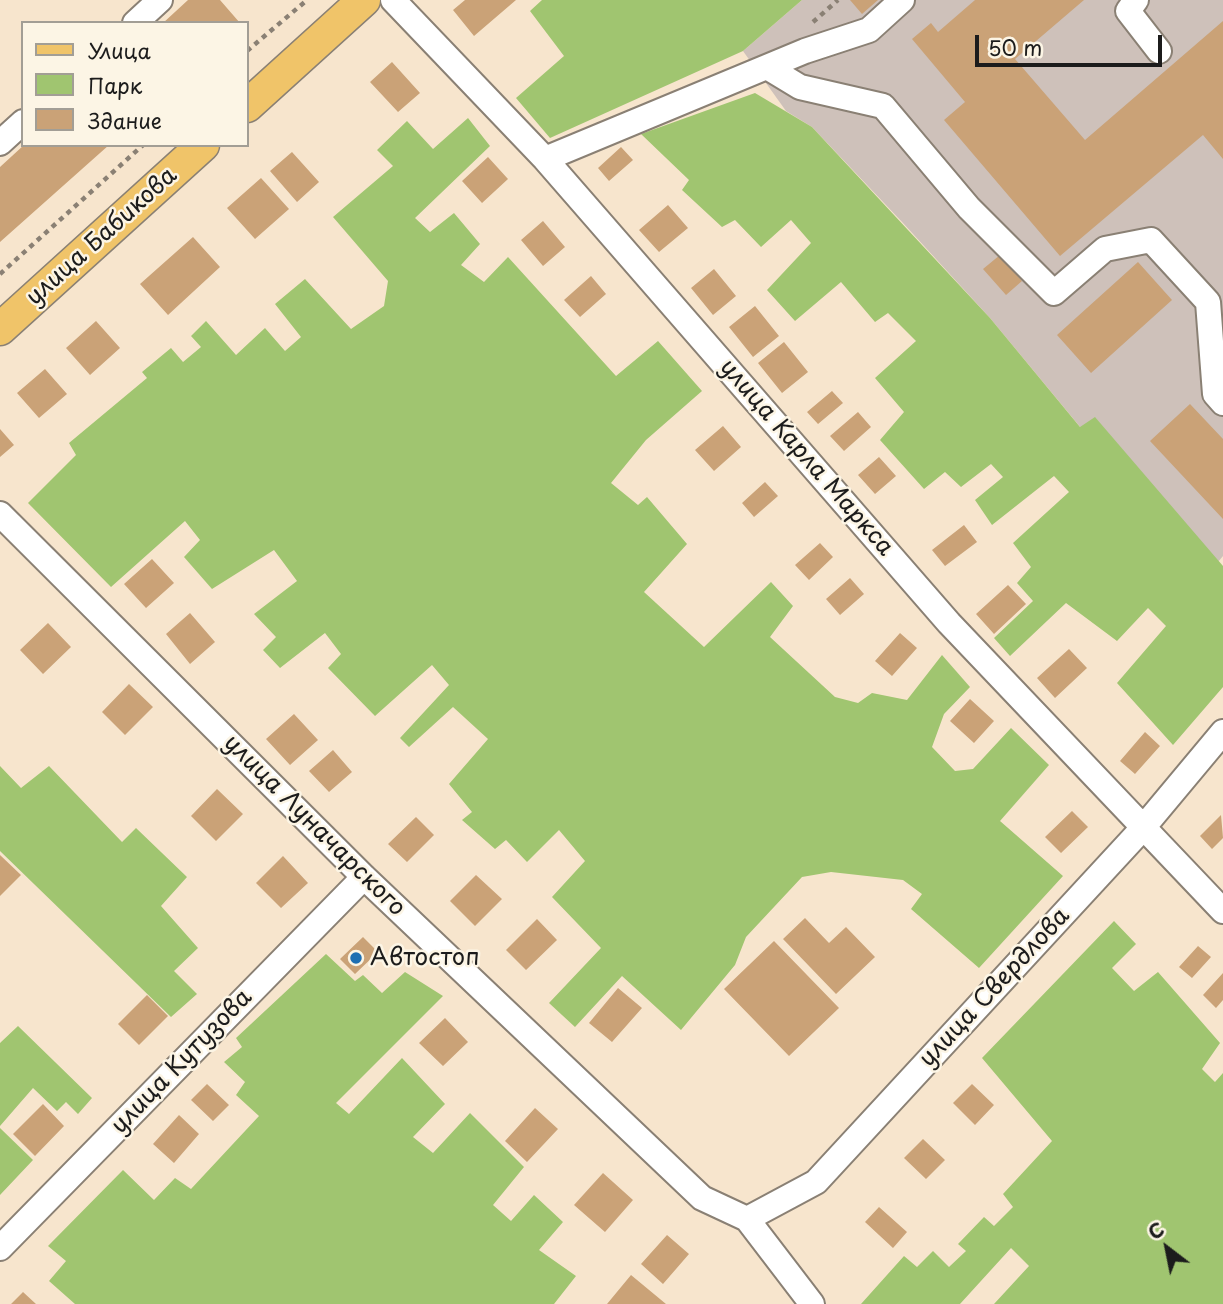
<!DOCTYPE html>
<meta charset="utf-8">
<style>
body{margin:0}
#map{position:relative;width:1223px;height:1304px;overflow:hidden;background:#f7e5cd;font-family:"Playpen Sans",sans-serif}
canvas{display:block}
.legend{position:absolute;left:21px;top:21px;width:228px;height:126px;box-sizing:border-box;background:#fcf5e5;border:2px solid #a29e95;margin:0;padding:9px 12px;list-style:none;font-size:21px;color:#1c1c1c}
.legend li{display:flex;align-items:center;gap:14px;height:35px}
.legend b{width:35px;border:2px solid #a29e95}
.north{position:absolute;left:1132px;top:1213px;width:70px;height:70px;-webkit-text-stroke:5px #fcf5e5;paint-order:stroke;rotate:328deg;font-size:19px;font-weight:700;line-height:28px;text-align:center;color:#1c1c1c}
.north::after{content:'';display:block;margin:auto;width:24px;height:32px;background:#1c1c1c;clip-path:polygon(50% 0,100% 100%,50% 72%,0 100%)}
.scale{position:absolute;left:975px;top:35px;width:187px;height:32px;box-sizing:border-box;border:4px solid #1c1c1c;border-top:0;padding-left:9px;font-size:21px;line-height:24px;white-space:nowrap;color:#1c1c1c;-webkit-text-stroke:5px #fcf5e5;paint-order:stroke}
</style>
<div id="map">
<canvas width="1223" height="1304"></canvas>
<ul class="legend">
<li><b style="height:9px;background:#f0c469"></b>Улица</li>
<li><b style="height:19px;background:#a0c570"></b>Парк</li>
<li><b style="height:19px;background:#caa277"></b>Здание</li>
</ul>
<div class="north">С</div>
<div class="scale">50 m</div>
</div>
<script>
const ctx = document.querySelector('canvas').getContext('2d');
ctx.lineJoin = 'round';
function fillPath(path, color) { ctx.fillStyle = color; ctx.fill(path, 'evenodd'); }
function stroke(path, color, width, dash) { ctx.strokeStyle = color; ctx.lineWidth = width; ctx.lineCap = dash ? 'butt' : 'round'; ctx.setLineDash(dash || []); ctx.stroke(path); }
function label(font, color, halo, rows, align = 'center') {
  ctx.font = font + ' "Playpen Sans",sans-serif'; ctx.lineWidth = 5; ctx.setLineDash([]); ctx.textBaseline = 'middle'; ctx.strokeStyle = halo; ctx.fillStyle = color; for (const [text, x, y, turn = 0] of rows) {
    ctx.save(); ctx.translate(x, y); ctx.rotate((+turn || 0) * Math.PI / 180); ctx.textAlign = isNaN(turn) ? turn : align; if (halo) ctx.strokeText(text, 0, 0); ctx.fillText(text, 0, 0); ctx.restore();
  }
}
const industrial = new Path2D(`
 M802,0H1223V556L1218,562L1095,418L1081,428L990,318L903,223L812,127L786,111L743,51Z`);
const green = new Path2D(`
 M542,0H802L743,51L550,138L516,98L564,56L530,11Z
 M755,93L812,127L990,318L1080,427L1095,417L1223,566V687L1173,745L1117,683L1166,626L1148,608L1117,641L1066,603L1010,656L994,638L1033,601L1017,583L1031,567L1013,543L1069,492L1054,476L992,525L975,500L1003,477L991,464L961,487L945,472L924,489L880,440L904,412L875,378L916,341L888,313L875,322L841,282L795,321L767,290L811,243L791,220L761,247L735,220L722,227L682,190L689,180L641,134Z
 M468,118L490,146L415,218L430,232L454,213L480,244L461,265L484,282L508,257L616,376L658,341L702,391L646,440L611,483L638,505L647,497L687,544L644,592L704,647L771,582L793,606L770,637L835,697L858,703L872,693L907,700L942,655L970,687L944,714L932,747L955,771L973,769L1011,728L1049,765L1000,821L1063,876L979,968L911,909L922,894L903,880L831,872L802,877L746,937L735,965L681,1030L622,976L575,1027L549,1003L601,948L552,897L585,861L559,830L527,862L506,840L495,849L462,820L472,812L449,784L488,739L453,707L409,747L400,738L449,685L432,665L375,716L328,668L341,654L325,633L280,668L263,650L276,637L254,614L297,581L274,550L212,589L184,557L200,540L185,521L111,587L28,503L76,455L69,443L147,378L142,372L171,348L183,362L201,347L191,336L206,321L236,355L265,328L285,351L301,337L275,304L305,279L351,329L384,306L388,281L333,217L393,166L377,150L407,121L433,149Z
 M0,766L21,788L49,766L122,842L136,828L187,877L161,906L198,948L174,971L197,994L171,1017L0,851Z
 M1114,921L1136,944L1112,968L1134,991L1158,972L1220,1043L1202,1069L1215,1082L1223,1073V1304H994L1029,1266L1011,1248L960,1304H861L904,1256L917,1267L933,1251L949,1267L966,1251L958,1244L984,1217L994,1226L1013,1207L1003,1194L1052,1141L982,1058Z
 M326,954L355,981L363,975L382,993L405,972L443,996L336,1103L349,1114L402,1058L445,1104L413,1137L433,1153L470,1113L524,1167L493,1205L511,1221L534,1195L563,1222L539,1250L576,1276L554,1304H75L49,1281L66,1261L48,1246L123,1170L154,1200L175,1178L191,1189L259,1116L236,1095L245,1082L224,1062L242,1047L236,1038Z
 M18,1026L92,1098L78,1114L66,1102L57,1111L33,1088L0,1126V1043Z
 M0,1128L33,1160L0,1195Z`);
const building = new Path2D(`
 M188,0H220L240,23H163Z
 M465,0H516L474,36L453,10Z
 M850,0H878L862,14Z
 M975,0H1084L1015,59L1085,140L1223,21V159L1203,135L1060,256L944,120L965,102L912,39L931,23L938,32Z
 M392,62L420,93L398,112L370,82Z
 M24,145H109L0,242V167Z
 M621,147L633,160L609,181L598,168Z
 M292,152L319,182L297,202L270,171Z
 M488,157L508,179L482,203L462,181Z
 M261,178L289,209L255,239L227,208Z
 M668,205L688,228L659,252L639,230Z
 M543,221L565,247L543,266L521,240Z
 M193,237L220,267L168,315L140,284Z
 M1000,255L1022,281L1006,295L983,269Z
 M1138,262L1172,300L1091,373L1057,335Z
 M714,269L736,296L713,315L691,288Z
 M591,276L606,294L580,317L564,300Z
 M755,306L779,336L753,357L729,327Z
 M96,321L120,348L90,375L66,348Z
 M784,342L808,372L782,393L758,363Z
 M45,369L67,394L39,418L17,393Z
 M832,391L843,403L818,424L807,412Z
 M1190,404L1223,439V519L1150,441Z
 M858,412L871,427L844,451L830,436Z
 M723,426L741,447L714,471L695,450Z
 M0,429L14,445L0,457Z
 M879,457L896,476L875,494L858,475Z
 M765,482L778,496L754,517L742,503Z
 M964,525L977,542L945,566L932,550Z
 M820,543L833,557L809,580L795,565Z
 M152,559L174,583L146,608L124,584Z
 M850,578L864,594L840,615L826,599Z
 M1008,585L1026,604L994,634L976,614Z
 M190,613L215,642L190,664L166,634Z
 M48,623L71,647L43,674L20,650Z
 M900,633L917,648L892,676L875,661Z
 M1069,649L1087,668L1055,698L1037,678Z
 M129,684L153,707L125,735L102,712Z
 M970,699L994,721L974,743L950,721Z
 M294,714L318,740L290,765L266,739Z
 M1145,732L1160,746L1135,774L1120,761Z
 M333,750L352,772L329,792L309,771Z
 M217,789L243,814L216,841L191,816Z
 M1072,811L1088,827L1061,853L1045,837Z
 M1221,815L1223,838L1212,849L1200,836Z
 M416,817L434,835L407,862L388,844Z
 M0,855L21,875L0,896Z
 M283,856L308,883L281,908L256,883Z
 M476,875L502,899L475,926L450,901Z
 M805,918L829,943L846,927L875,957L836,994L783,939Z
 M537,919L557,940L526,970L506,950Z
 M363,937L378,952L355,974L340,959Z
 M774,941L839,1008L789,1056L724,989Z
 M1198,946L1211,957L1192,978L1179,967Z
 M1223,973V1000L1216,1008L1203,995Z
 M618,988L642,1008L612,1042L589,1023Z
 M147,995L168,1016L139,1045L118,1024Z
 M445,1018L468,1042L443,1066L419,1043Z
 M207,1084L229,1105L213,1121L191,1100Z
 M972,1084L994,1105L975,1125L953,1103Z
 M43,1104L64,1126L35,1156L13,1134Z
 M535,1108L558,1129L527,1162L505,1141Z
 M179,1115L199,1134L174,1163L153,1144Z
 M923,1139L945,1160L926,1179L904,1158Z
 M603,1173L633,1200L605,1232L574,1205Z
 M879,1207L907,1232L893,1248L865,1222Z
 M667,1235L689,1254L663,1284L641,1264Z
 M631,1275L666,1304H607Z
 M23,1292L36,1304H11Z`);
const path = new Path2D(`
 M813,22L838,0
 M247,51L307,0
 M0,274L143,145`);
const minor = new Path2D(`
 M393,0L545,159L949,623L1223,911
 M1136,0L1128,11L1159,51
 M135,23L160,0
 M767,67L800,87L883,106L969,208L1054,293L1105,249L1151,240L1208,302L1215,394L1223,403
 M0,143L23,122
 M545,159L805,51L869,30L902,0
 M0,514L364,877L702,1198L747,1219L812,1304
 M747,1219L816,1182L1142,829L1223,732
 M0,1248L364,877`);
const major = new Path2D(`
 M247,106L364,0
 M0,329L203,145`);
const markers = [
 [356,958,7,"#1f6fb2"]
];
const streetNames = [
 ["улица Бабикова",102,237,-42],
 ["улица Карла Маркса",806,458,49],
 ["улица Луначарского",314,826,45],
 ["улица Свердлова",995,988,-47],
 ["улица Кутузова",182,1062,-46]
];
const poiNames = [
 ["Автостоп",370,958]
];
fillPath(industrial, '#cec1ba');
fillPath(green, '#a0c570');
fillPath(building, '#caa277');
stroke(minor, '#8a8074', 28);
stroke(major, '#8a8074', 35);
stroke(path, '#8a8074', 4.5, [5, 5]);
stroke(minor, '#fff', 24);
stroke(major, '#f0c469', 32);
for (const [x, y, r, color] of markers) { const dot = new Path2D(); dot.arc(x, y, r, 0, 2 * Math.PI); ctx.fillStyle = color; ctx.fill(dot); stroke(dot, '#fcf5e5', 2.5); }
label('24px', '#1c1c1c', '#fcf5e5', streetNames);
label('24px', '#1c1c1c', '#fcf5e5', poiNames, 'left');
</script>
